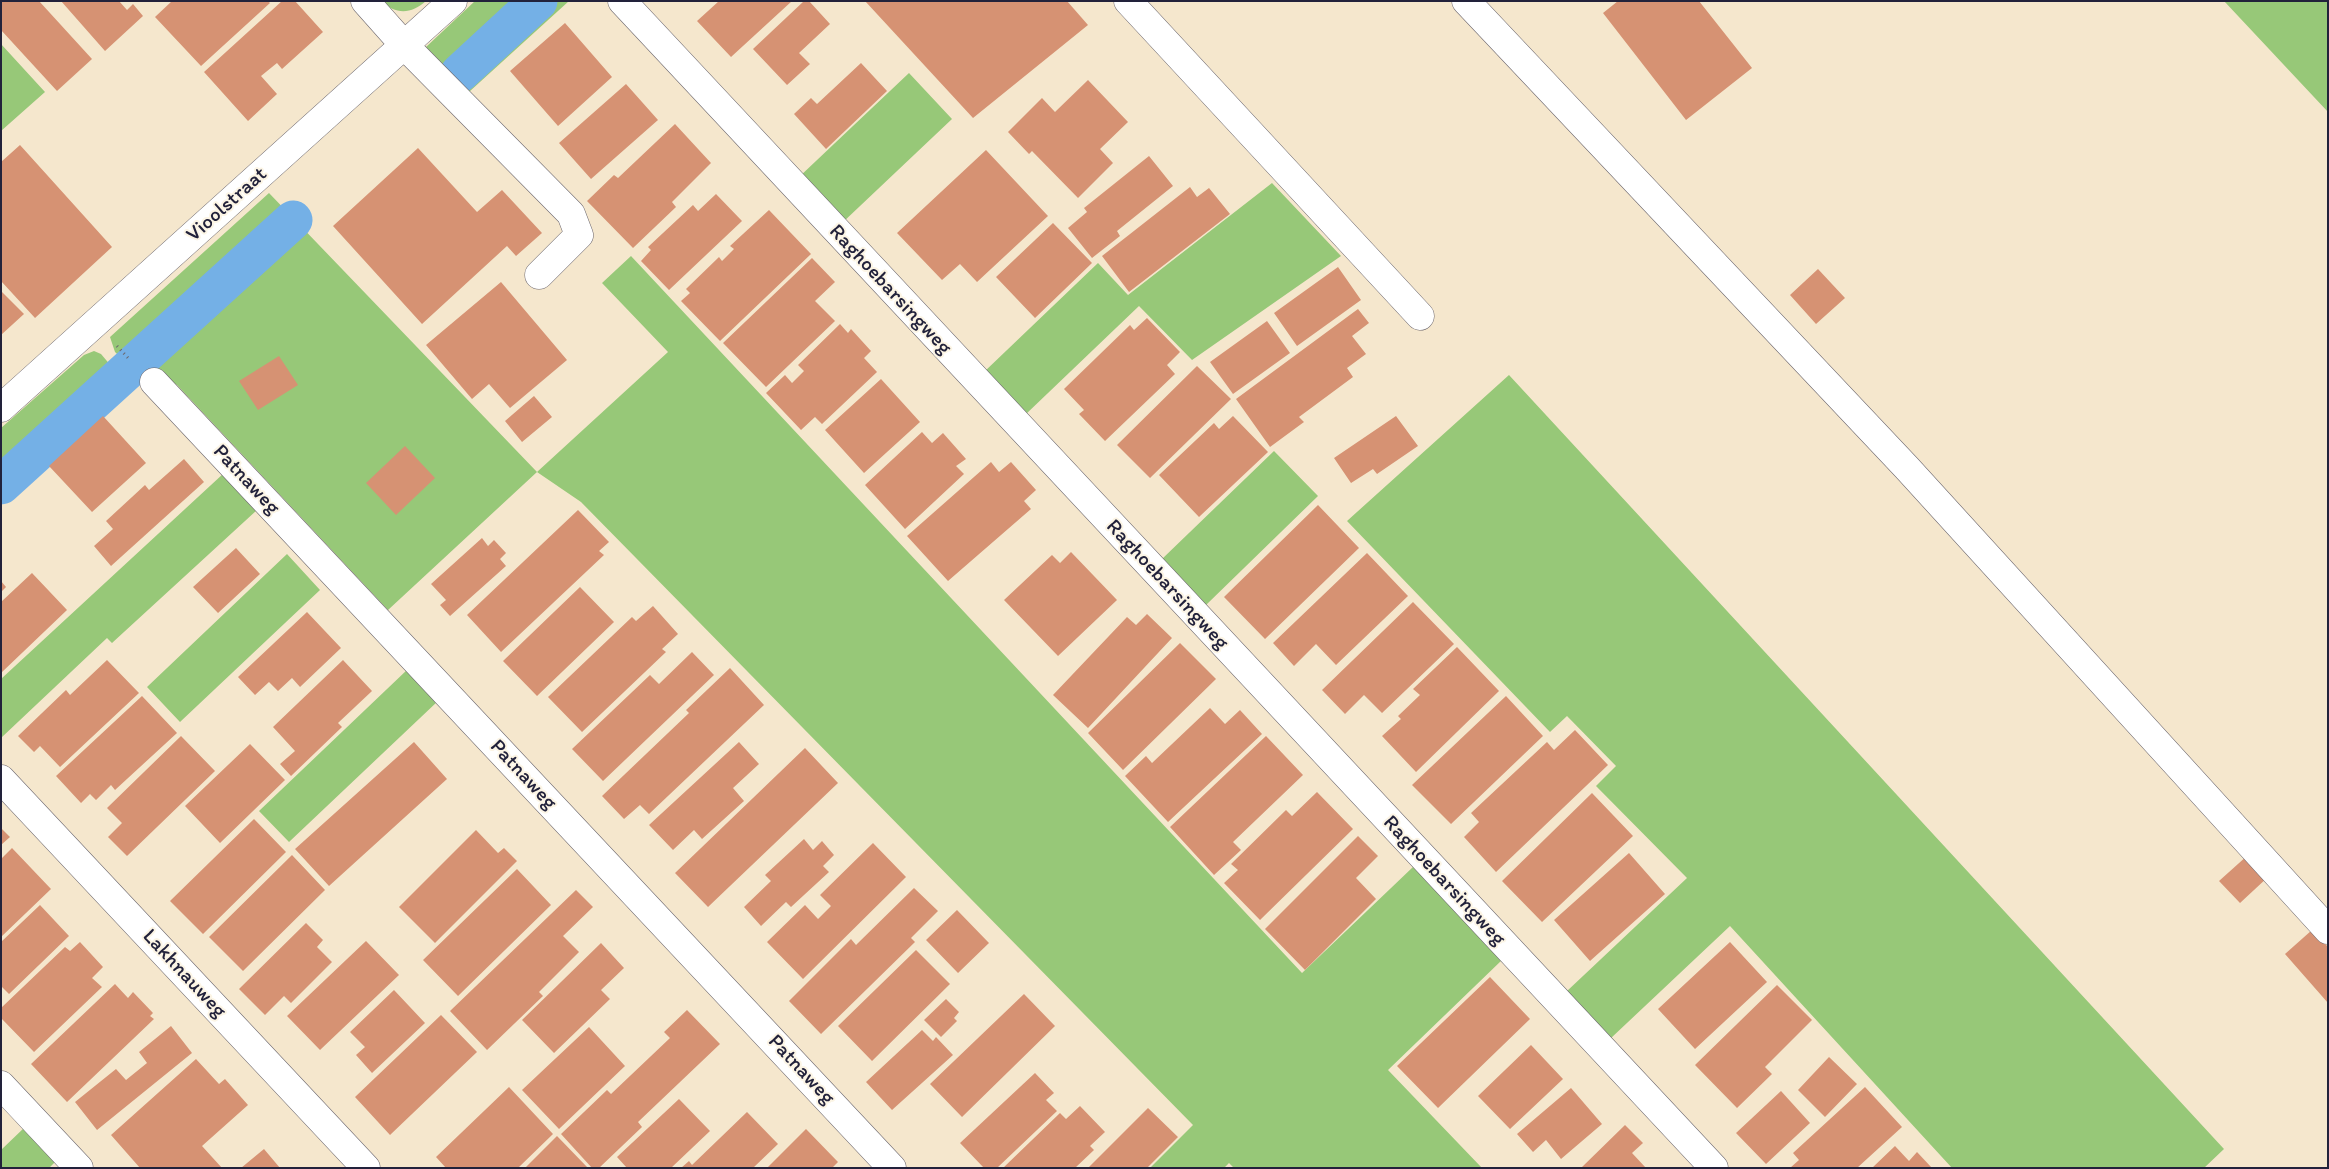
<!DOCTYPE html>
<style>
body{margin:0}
#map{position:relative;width:2329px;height:1169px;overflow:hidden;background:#f5e7cd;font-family:Itim,sans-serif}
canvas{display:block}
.frame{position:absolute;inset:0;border:2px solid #22223b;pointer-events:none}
</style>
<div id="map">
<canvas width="2329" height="1169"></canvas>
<div class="frame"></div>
</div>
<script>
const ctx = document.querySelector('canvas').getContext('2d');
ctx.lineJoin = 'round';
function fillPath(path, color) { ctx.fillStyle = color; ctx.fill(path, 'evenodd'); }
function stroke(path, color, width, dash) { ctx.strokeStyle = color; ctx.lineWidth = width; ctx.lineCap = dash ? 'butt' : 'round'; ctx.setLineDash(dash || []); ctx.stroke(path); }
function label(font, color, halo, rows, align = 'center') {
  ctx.font = font + ' Itim,sans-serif'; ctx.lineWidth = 4; ctx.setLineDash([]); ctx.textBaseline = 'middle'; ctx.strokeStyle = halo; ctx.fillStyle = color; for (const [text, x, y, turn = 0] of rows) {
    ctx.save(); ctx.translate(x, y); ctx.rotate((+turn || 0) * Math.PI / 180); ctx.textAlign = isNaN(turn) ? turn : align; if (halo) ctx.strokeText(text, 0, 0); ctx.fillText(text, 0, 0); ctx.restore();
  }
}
const green = new Path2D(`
 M382,1H426C412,14 395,15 382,1Z
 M475,1H569L469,92L426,47Z
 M2224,1H2328V112Z
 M1,44L45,92L1,131Z
 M909,73L952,119L841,224L798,178Z
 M1272,183L1341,256L1192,360L1139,306L1025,415L984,372L1098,263L1128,295Z
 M269,193L537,472L668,352L602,283L631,256L1302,973L1413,867L1502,960L1388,1070L1482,1168H1234L1229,1163L1224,1168H1150L1193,1125L581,502L537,472L388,610L177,385L160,376H140L115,352L110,337Z
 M94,351L101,354L128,386L1,502V428L84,355Z
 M1509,375L2224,1149L2204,1168H1952L1730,926L1610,1039L1566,992L1687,878L1596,786L1616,766L1567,716L1550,732L1347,521Z
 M1274,451L1318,496L1206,605L1162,559Z
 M224,473L257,510L112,643L107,638L1,738V679Z
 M287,554L320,590L180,722L147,687Z
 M408,669L438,701L289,842L259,811Z
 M25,1127L56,1161L49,1168H1V1150Z`);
const canal = new Path2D(`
 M460,73L538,1
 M1,485L293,220`);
const building = new Path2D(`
 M1,1H39L92,59L57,91L1,30Z
 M61,1H119L127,10L133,4L143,16L105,51Z
 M172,1H268L270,3L201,66L155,17Z
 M282,1H295L323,32L282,69L277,63L261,76L277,94L248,121L204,72Z
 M719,1H792L731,57L697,21Z
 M804,1H809L830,24L799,53L810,64L787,85L753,49Z
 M865,1H1067L1088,25L973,118Z
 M1618,1H1699L1752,68L1686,120L1603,13Z
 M565,23L612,77L558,126L510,71Z
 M861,63L887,91L826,149L794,114L811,98L817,104Z
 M1088,80L1128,122L1100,149L1113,163L1078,198L1032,151L1029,154L1008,132L1042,98L1055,112Z
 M626,84L658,120L591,179L559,143Z
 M675,124L711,163L672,202L676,207L633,248L587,201L614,175L618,178Z
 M20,145L112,247L35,318L1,281V162Z
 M418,148L477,212L502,190L542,233L516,256L507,246L422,324L333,226Z
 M986,150L1048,216L977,282L960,264L942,280L897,233Z
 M1149,156L1173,186L1117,231L1120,236L1092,258L1068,228L1087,212L1084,208Z
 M1190,187L1197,197L1209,188L1230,214L1129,292L1102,256Z
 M716,194L742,221L669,290L641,261L651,250L648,247L693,205L698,211Z
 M769,210L811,254L720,341L681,301L690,293L686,289L719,257L722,261L734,249L730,246Z
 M1053,223L1092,263L1035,318L996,277Z
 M812,258L835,282L815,301L835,321L766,387L723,343Z
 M1338,267L1361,300L1297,346L1274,313Z
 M1818,269L1845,298L1816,324L1790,295Z
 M501,282L567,360L510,408L489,384L472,399L426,345Z
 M1,291L24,314L1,335Z
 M1358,309L1369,323L1352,336L1366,354L1347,368L1353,377L1299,417L1304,422L1270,447L1236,399Z
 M1147,318L1180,352L1167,365L1175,374L1105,441L1079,414L1084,410L1064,389L1130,325L1134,330Z
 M1267,321L1290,353L1233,394L1210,362Z
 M840,324L848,333L851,329L871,351L864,358L877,372L822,424L815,417L801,430L766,393L785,375L792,383L804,371L798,365Z
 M279,356L298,385L258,410L239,381Z
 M1197,366L1231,399L1150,478L1117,445Z
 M881,379L920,422L864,473L825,430Z
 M534,396L552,417L522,442L505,421Z
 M103,416L146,463L92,512L49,466Z
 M1233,416L1268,452L1199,517L1159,475L1214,423L1219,429Z
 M1396,416L1418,446L1377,474L1373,469L1351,483L1334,458Z
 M922,432L932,443L943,433L966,459L956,466L964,474L905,529L865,485Z
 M405,446L435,478L396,515L366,483Z
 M184,459L204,482L111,566L94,546L113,529L106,521L145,485L149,490Z
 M991,462L999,472L1011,462L1036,490L1024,501L1031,509L948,581L907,536Z
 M1318,505L1359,548L1265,639L1224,597Z
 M578,510L609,542L599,551L604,555L501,652L467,615Z
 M482,538L488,546L494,540L506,553L500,559L506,566L450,616L440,605L446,600L431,584Z
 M236,548L260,574L218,613L193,587Z
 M1071,552L1117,600L1058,656L1004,600L1052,555L1060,563Z
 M1367,553L1408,596L1336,665L1316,644L1294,666L1273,643Z
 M32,573L67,610L1,673V602Z
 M1,581L6,587L1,592Z
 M580,587L614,622L537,696L503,661Z
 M1413,602L1454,644L1382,713L1364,695L1345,714L1322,690Z
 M653,606L678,634L662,649L666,652L582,732L548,697L632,617L636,621Z
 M307,612L341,648L300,687L292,678L278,691L269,682L255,695L238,677Z
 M1147,614L1172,638L1088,728L1053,695L1127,617L1136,625Z
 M1180,643L1216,679L1123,770L1088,733Z
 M1457,647L1499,691L1416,772L1382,736L1401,719L1398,716L1420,695L1413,689Z
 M692,652L714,675L603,781L572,749L650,675L659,684Z
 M107,660L139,693L60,767L40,746L34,752L18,736L66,690L70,695Z
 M343,660L372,691L338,723L342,727L291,776L280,764L295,751L273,727Z
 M730,668L764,705L649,814L640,805L624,819L602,796L689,713L686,710Z
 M142,696L177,733L115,790L111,785L96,800L90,794L81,803L56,776Z
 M1506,696L1543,736L1451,824L1412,785Z
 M1210,708L1225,724L1240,710L1262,734L1168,822L1125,776L1146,756L1152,763Z
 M1575,730L1608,765L1496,872L1464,837L1479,822L1471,813L1547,742L1554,750Z
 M181,736L215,771L127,856L108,837L122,823L107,808Z
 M1266,736L1303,775L1233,842L1241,850L1214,875L1170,827Z
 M414,742L447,779L329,886L295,849Z
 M739,742L759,764L733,788L744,801L702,839L694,830L673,850L649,825Z
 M250,744L285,780L220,843L185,806Z
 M805,748L838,783L708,907L675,873Z
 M1317,792L1353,829L1260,920L1224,883L1238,870L1231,864L1286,810L1292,816Z
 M1592,793L1633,836L1542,922L1502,881Z
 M254,819L286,852L203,934L170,901Z
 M1,828L10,837L1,845Z
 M476,830L498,853L504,848L517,861L435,943L399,907Z
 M1358,836L1378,856L1356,878L1376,899L1305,970L1265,929Z
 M804,839L813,850L822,841L834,855L823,866L829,872L791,907L786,902L761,926L744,907L771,881L765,875Z
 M873,843L906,877L803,979L767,942L805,905L818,919L831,906L820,895Z
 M12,848L51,889L1,937V859Z
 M1629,853L1665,894L1590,961L1554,920Z
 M292,855L325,890L243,971L209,937Z
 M2248,855L2268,877L2240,903L2219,881Z
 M517,869L551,905L458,996L423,960Z
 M914,888L938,911L911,938L915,942L821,1034L789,1001L851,939L856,945Z
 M576,890L593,907L563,936L579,952L539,992L543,996L487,1050L450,1011Z
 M40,905L69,936L9,994L1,986V942Z
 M957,910L989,943L958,973L926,940Z
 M306,923L323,940L317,947L332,962L291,1003L284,996L265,1015L239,989Z
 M2312,930L2328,947V1003L2285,954Z
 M366,941L399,975L320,1050L287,1016Z
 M80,942L103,967L92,978L102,987L34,1052L1,1018V1008L65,947L70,951Z
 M1730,942L1767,982L1695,1049L1658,1009Z
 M601,943L624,968L601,990L610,999L554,1053L522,1020Z
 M916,950L950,984L872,1061L838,1026Z
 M1490,977L1530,1019L1438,1108L1397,1066Z
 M115,984L128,998L133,992L153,1013L150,1016L154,1019L67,1102L31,1064Z
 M1777,985L1812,1020L1765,1067L1772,1074L1737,1108L1695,1065Z
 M394,990L425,1023L372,1073L356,1055L365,1047L350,1032Z
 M1024,994L1055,1026L962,1117L930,1084Z
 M946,999L959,1012L954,1018L957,1021L941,1037L924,1020Z
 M687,1010L720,1044L638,1122L642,1127L599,1168H592L561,1134L607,1090L611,1094L670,1038L664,1032Z
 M441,1015L477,1052L390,1135L355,1097Z
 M171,1026L192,1053L97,1130L75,1102L116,1069L126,1080L147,1063L139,1052Z
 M589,1027L625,1066L559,1129L522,1090Z
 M922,1030L933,1041L936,1037L953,1055L892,1110L866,1082Z
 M1531,1045L1563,1079L1510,1129L1478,1096Z
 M1829,1057L1857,1084L1825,1117L1798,1090Z
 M196,1059L219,1084L225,1079L248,1105L202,1146L222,1168H140L111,1135Z
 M1035,1073L1054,1093L1046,1100L1057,1111L997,1168H984L960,1143Z
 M509,1087L553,1134L518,1168H446L436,1157Z
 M1865,1087L1902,1127L1857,1168H1790L1799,1160L1793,1153Z
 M1571,1088L1602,1124L1561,1159L1546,1140L1533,1152L1517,1134Z
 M1781,1091L1810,1123L1766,1164L1736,1133Z
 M679,1099L710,1131L671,1168H627L617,1157Z
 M1080,1106L1105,1132L1090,1146L1094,1150L1075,1168H1003L1060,1113L1066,1119Z
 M1148,1108L1178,1137L1147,1168H1088Z
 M747,1112L778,1144L753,1168H681L689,1161L692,1165Z
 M1625,1125L1643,1143L1632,1153L1646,1168H1581Z
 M806,1129L838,1162L832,1168H767Z
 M557,1136L588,1168H525Z
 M1895,1146L1909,1161L1917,1152L1932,1168H1872Z
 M264,1149L280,1168H241Z`);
const path = new Path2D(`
 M117,346L130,360`);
const minor = new Path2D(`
 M365,1L405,46L571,214L579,235L539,275
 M622,1L1714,1168
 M1128,1L1420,316
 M1466,1L1907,468L2328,930
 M154,382L892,1168
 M1,408L453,1
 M1,779L366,1168
 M1,1085L79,1168`);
const streetNames = [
 ["Vioolstraat",227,205,-42],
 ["Raghoebarsingweg",890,290,47],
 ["Patnaweg",246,480,47],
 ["Raghoebarsingweg",1167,585,47],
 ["Patnaweg",523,775,47],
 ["Raghoebarsingweg",1444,881,47],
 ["Lakhnauweg",184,974,47],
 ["Patnaweg",801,1070,47]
];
fillPath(green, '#97c878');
stroke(canal, '#74b0e6', 39);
fillPath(building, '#d69273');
stroke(minor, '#6c676e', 29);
stroke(path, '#6c676e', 3, [1, 4]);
stroke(minor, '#fff', 28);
label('21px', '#22223b', '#fcf5e5', streetNames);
</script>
